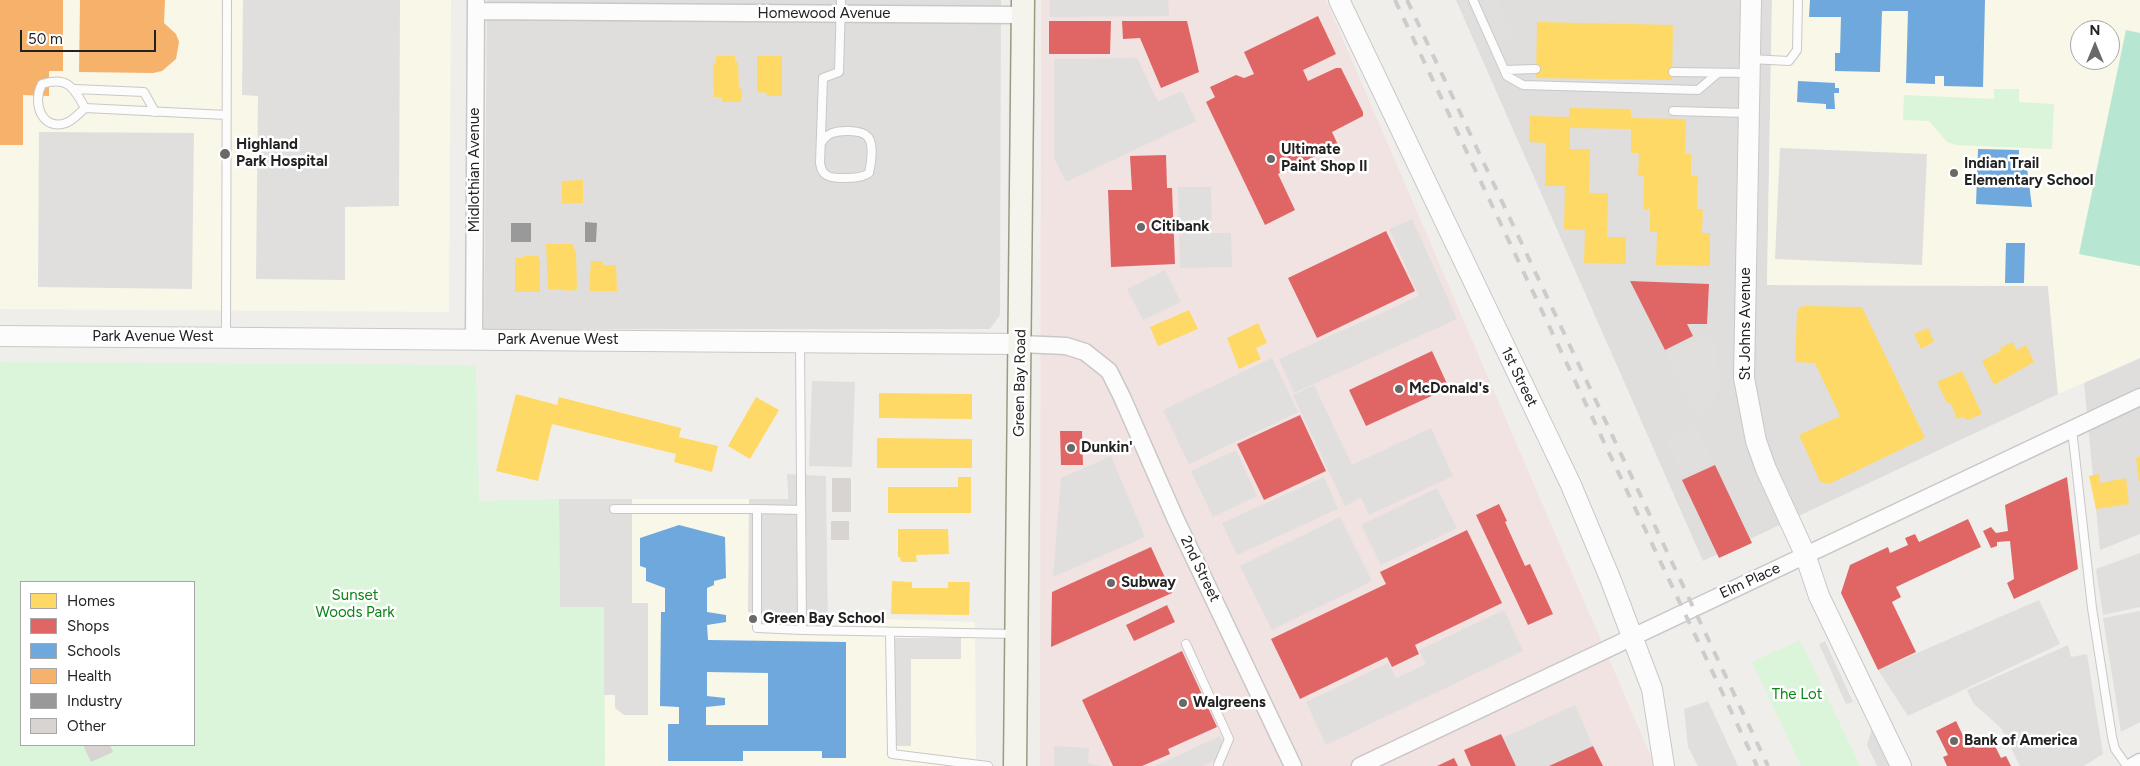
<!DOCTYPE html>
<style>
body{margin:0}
#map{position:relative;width:2140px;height:766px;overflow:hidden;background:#f0eeeb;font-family:Figtree,sans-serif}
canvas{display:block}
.legend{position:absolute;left:20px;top:581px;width:175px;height:165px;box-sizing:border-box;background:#fff;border:1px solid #a7a7a7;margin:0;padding:6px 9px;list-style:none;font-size:15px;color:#222}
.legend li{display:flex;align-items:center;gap:10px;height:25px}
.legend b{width:25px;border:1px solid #a7a7a7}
.north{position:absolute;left:2070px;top:20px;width:50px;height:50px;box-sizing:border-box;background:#fff;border:1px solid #a7a7a7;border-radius:50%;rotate:0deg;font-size:14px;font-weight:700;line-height:20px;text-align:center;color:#222}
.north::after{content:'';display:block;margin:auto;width:18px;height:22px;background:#6a6968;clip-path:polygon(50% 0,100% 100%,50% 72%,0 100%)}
.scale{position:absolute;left:20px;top:30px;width:136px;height:22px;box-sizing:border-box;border:2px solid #222;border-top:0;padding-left:6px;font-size:15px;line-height:18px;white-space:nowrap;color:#222;-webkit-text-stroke:4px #fff;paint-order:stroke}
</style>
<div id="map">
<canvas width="2140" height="766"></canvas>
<ul class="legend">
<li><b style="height:14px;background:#ffd966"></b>Homes</li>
<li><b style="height:14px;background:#e06666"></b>Shops</li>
<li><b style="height:14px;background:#6fa8dc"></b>Schools</li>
<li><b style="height:14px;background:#f6b26b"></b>Health</li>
<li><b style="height:14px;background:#999"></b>Industry</li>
<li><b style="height:14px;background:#d7d4d2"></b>Other</li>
</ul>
<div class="north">N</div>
<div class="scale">50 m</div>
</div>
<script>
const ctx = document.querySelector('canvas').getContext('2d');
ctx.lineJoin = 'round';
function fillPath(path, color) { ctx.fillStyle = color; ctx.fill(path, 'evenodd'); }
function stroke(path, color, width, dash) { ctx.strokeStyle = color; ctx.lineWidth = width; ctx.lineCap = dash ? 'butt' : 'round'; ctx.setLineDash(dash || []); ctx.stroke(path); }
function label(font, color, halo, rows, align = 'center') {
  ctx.font = font + ' Figtree,sans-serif'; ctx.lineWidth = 5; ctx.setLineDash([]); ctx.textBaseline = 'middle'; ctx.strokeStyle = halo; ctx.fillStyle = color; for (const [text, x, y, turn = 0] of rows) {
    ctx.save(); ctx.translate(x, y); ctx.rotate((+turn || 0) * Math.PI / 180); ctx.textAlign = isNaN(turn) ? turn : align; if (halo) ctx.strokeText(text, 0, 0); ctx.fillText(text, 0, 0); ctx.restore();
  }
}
const residential = new Path2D(`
 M487,0H1001L1000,315L990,329H484Z
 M1456,0H1772L1767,285L2048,286L2058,394L1703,561Z
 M2140,358V534L2100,550L2084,383Z`);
const commercial = new Path2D(`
 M1041,0H1326L1655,766H1040Z`);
const education = new Path2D(`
 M0,0H451L449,312L0,309Z
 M1772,0H2140V358L2058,394L2048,286L1767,285ZM2080,30H2110V60H2080Z
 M787,474L826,476L828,617L975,622L976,766H605L604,695L560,607L559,499H787Z`);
const park = new Path2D(`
 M1994,89H2019V102L2054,104L2052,149L1956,145L1947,142L1929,121L1903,120L1904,95L1994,99Z
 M0,362L476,365L479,501L559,499L560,607H604L605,766H0ZM21,582H194V745H21Z
 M1800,640L1860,766H1801L1752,662Z`);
const pitch = new Path2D(`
 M2126,30L2140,33V266L2079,254Z`);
const parking = new Path2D(`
 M243,0H400L399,206L345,207V280L256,279L258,96L242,95Z
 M1050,0H1168L1169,16L1050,17Z
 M1457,0H1498L1515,36L1482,52Z
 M1137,58L1158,102L1182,91L1196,121L1066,182L1054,158V59Z
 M39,132L194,133L192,289L38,287Z
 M1780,148L1927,154L1922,265L1775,259Z
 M1178,187H1211L1212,233H1231L1232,267L1180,268Z
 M1412,219L1457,319L1294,393L1279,359L1419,296L1389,229Z
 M1165,270L1181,302L1143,320L1127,289Z
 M1711,333L1716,345L1719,384L1711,410L1695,417L1666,354Z
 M1272,358L1298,412L1189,464L1163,410Z
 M812,381L855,382L852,467L809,466Z
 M1314,385L1352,465L1431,428L1453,476L1369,515L1361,498L1345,506L1293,395Z
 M1696,425L1713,461L1682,476L1665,439Z
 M1236,450L1257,496L1213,517L1191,471Z
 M1111,456L1145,537L1053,577L1061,478Z
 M787,474L826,476L828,617L748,612L749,499H788Z
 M1324,477L1338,509L1237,555L1222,523Z
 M1437,488L1457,528L1381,565L1361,525Z
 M559,499H632V603H648V715H624L615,708V695H604V607H560Z
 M1340,517L1372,581L1272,630L1240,566Z
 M2140,553V607L2103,615L2096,569Z
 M2039,600L2060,644L1908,716L1878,670Z
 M1504,610L1523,651L1326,745L1306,702L1388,663L1396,678L1426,664L1419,650Z
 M2140,611V722L2121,732L2103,618Z
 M895,638H961V659H911V746H894Z
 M1825,641L1853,702L1846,704L1819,644Z
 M2068,645L2071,657L2087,654L2103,754L2084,766H2020L2001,728L1973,703L1967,690Z
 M1708,701L1738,766H1698L1688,747L1684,709Z
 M1575,705L1593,746L1549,766H1516L1503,738Z
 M1872,728L1890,766H1877L1867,745Z
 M1220,736L1229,753L1203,766H1155Z
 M1054,746L1089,748L1088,763L1103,766H1054Z`);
const homes = new Path2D(`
 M1537,22L1673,25L1672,80L1536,78Z
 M716,56H735V62H738L739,89H742L741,102H722V97H714L713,63H716Z
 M757,56H782V96H767V93L757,92Z
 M1569,108L1631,109V118L1686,119L1685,154H1691V176H1698L1697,209H1703L1702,233H1710V266L1656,265L1657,232H1650V209H1643L1644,176H1638L1639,153H1631V129L1570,128V149H1590L1589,193H1608L1607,237H1626V264L1584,263L1585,230L1564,229L1565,186H1545L1546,143L1529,142L1530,116L1569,117Z
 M583,180V203L562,204V181Z
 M546,244H572L576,252L577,290L566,291V290L548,289Z
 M524,256H538V258H540V292H515V258H524Z
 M591,261H603V265H616L617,291H589Z
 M1804,306L1862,307L1925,438L1831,483L1825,484L1820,481L1799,435L1840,416L1815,363L1795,362L1797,312L1799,308Z
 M1189,310L1198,329L1158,346L1150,327Z
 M1258,323L1267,343L1256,348L1261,359L1239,369L1227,338Z
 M1928,328L1934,342L1921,349L1914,334Z
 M2012,342L2017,350L2026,345L2034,362L1994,385L1982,361L2001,351L2000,348Z
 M1962,371L1982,414L1968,420L1963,417L1957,419L1951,404L1947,403L1937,382Z
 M879,393L972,394V419L879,418Z
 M516,394L557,405L559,397L681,428L679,437L718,446L712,472L674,462L676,454L552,424L538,481L496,471Z
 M756,397L779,410L750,459L728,446Z
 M877,438L972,439V468H877Z
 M2140,456V481H2139L2136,458Z
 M2099,474L2100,483L2126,478L2129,504L2096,509L2089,476Z
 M958,477H971V513H888V487H958Z
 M898,529H948L949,554L916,555L917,562H901L900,557H898Z
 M892,581L912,582V588H948V582H970L969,615L891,614Z`);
const shops = new Path2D(`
 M1318,16L1336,54L1303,70L1308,81L1336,68H1341L1363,112V116L1332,132L1338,145L1278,174L1295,210L1265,225L1206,102L1215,97L1210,87L1236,75L1244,78L1254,74L1244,52Z
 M1049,21H1111L1110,54H1049Z
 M1122,21H1187L1199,72L1161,88L1140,38L1123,39Z
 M1166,155L1167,188H1172L1175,264L1111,267L1108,190H1132L1130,156Z
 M1386,231L1415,291L1317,338L1288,278Z
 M1630,281L1709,284L1707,324H1687L1693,336L1665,350Z
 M1432,351L1449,388L1366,426L1349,390Z
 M1300,415L1326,471L1264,500L1237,444Z
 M1060,431H1082L1083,465H1061Z
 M1715,465L1752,543L1719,558L1682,480Z
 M2067,477L2078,569L2014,599L2007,583L2014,579L2010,541L1997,542V546L1991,548L1983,531L1991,527L1996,533L2008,531L2005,505Z
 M1499,504L1507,521L1505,522L1525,566L1530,564L1553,614L1528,625L1476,515Z
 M1968,519L1981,547L1896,587L1901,597L1892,602L1916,652L1878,670L1841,593L1850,565L1888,547L1890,553L1908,545L1905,538L1915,534L1919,542Z
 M1467,530L1502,603L1415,645L1419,654L1392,667L1387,657L1300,699L1271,639L1386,584L1380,572Z
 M1151,547L1172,593L1051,647L1052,592Z
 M1167,605L1175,622L1134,641L1126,625Z
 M1182,651L1217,727L1168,749L1170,754L1142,766H1113L1082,700Z
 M1956,721L1968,746L1990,736L2001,758L2006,756L2011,766H1947L1943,757L1948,755L1936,731Z
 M1501,734L1516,766H1471L1464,750Z
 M1593,746L1603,766H1549Z
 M1454,758L1458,766H1437Z`);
const schools = new Path2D(`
 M1810,0H1985L1983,87L1944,86V76H1935V84L1906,83L1908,11H1882L1880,72L1835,71V53H1840L1841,17H1809Z
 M1798,81L1835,83V88H1839V93H1834L1835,109H1826V104L1797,102Z
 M1978,149L2019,150V168H2027L2032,207L1976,204Z
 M2006,243H2025L2024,283H2005Z
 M679,525L725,537L726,578L714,581V585L707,588V612L726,615V622L707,625L708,640L846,642V758H822V751H743V761H668V724H679V707L660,706L661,612H665V588L646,581V568L640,566V538ZM707,672L768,673V725H706V707L725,705V698L707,696Z`);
const health = new Path2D(`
 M0,0H63V71H49V96L23,95V145H0Z
 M80,0H165L164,23L176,34L179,42L176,59L162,71L153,73L79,72Z`);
const industry = new Path2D(`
 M585,222L597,223L596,242H585Z
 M511,223H531V242H511Z`);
const building = new Path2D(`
 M832,478H851V512H832Z
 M831,521H849V540H831Z
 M83,745H110L113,752L91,762Z`);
const service = new Path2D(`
 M1473,0L1507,76L1523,85L1698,90L1718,73
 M1750,59L1789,61L1797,50L1798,0
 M1505,70L1536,69
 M1673,72L1748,73
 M75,89L144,92L155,112
 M85,108C80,113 72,121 66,123C41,131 32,102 42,84C68,76 74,88 85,108L226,115
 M1673,111L1747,113
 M821,143C824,139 826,136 830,134C838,130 862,129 868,137C874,145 871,164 869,173C862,179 831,180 825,174C821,171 821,167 820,163L823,78L839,72L841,0
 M226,336L227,0
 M800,342L802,630L1015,634
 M2072,429L2092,608L2112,737L2115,749L2127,766
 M614,509H757
 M801,510L757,509V628L802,630
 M890,632L892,754L988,766
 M1186,644L1229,739L1218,765`);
const minor = new Path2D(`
 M476,11L1022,15
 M474,340L476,2
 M1020,344L1066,346L1085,352L1109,371L1122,397L1176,520L1293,766
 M1360,766L2140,397
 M2133,766L2140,762`);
const tertiary = new Path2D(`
 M1339,0L1571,485L1610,578L1652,689L1664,766
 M1751,0L1744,378L1756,441L1766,469L1805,554L1819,596L1901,766
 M0,336L1020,344`);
const secondary = new Path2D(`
 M1015,766L1023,0`);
const rail = new Path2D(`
 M1395,0L1757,766
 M1407,0L1768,766`);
const markers = [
 [225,154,6,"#6a6968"],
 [1271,159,5,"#6a6968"],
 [1954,173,5,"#6a6968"],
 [1141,227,5,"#6a6968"],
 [1399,389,5,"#6a6968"],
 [1071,448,5,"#6a6968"],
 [1111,583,5,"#6a6968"],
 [753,619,5,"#6a6968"],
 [1183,703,5,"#6a6968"],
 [1954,741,5,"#6a6968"]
];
const streetNames = [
 ["Homewood Avenue",824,14],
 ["Midlothian Avenue",475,170,-90],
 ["St Johns Avenue",1746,324,-90],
 ["Park Avenue West",153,337],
 ["Park Avenue West",558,340],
 ["1st Street",1519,377,64],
 ["Green Bay Road",1020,383,-89],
 ["2nd Street",1200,569,64],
 ["Elm Place",1750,581,-25]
];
const poiNames = [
 ["Highland",236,145],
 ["Park Hospital",236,162],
 ["Ultimate",1281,150],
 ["Paint Shop II",1281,167],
 ["Indian Trail",1964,164],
 ["Elementary School",1964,181],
 ["Citibank",1151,227],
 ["McDonald's",1409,389],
 ["Dunkin'",1081,448],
 ["Subway",1121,583],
 ["Green Bay School",763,619],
 ["Walgreens",1193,703],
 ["Bank of America",1964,741]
];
const parkNames = [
 ["Sunset",355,596],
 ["Woods Park",355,613],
 ["The Lot",1797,695]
];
fillPath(residential, '#dfdedc');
fillPath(commercial, '#f1e3e1');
fillPath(education, '#f8f7e8');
fillPath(park, '#daf5da');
fillPath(pitch, '#b7e6d2');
fillPath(parking, '#e0dfde');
fillPath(homes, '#ffd966');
fillPath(shops, '#e06666');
fillPath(schools, '#6fa8dc');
fillPath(health, '#f6b26b');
fillPath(industry, '#999');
fillPath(building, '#d7d4d2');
stroke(service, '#c9c8c7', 10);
stroke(minor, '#c9c8c7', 19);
stroke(tertiary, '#c9c8c7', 22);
stroke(secondary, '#999a82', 25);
stroke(service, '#fdfcfc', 8);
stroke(minor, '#fdfcfc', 16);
stroke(tertiary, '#fdfcfc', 20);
stroke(secondary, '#f4f4ed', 22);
stroke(rail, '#ccc', 4, [10, 10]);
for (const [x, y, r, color] of markers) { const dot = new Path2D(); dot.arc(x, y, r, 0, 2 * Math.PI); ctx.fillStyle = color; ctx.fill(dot); stroke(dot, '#fff', 2); }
label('15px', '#222', '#fff', streetNames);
label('bold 15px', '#222', '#fff', poiNames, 'left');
label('15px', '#0c8416', '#fff', parkNames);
</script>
